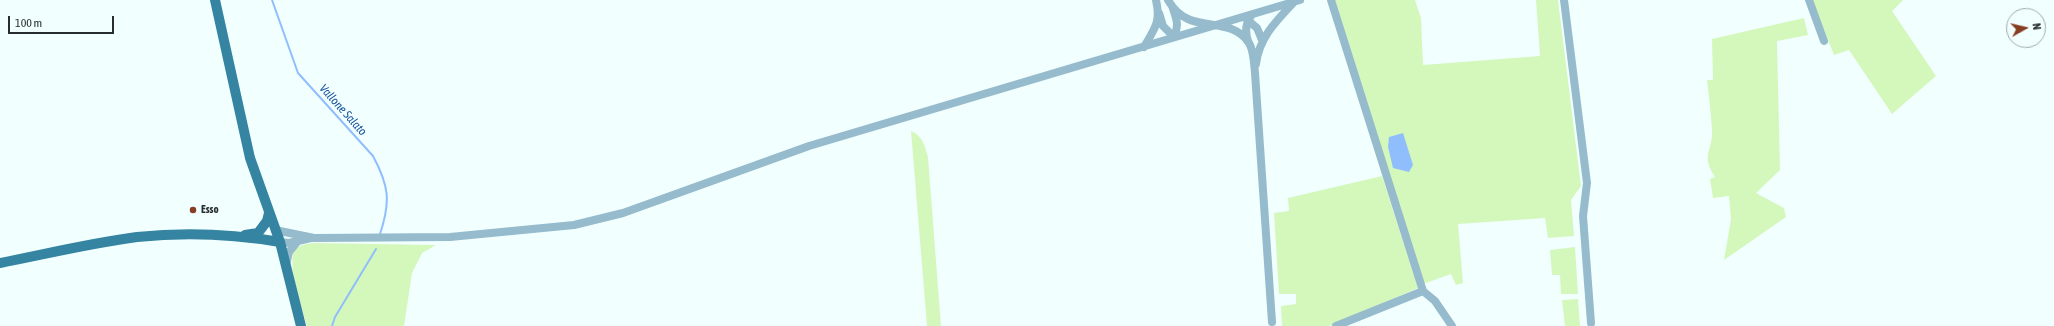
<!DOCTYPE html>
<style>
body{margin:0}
#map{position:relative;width:2054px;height:326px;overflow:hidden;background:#f1ffff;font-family:"Asap Condensed",sans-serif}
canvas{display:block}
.north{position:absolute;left:2006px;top:8px;width:40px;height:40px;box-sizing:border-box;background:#f1ffff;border:1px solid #a0abab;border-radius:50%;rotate:82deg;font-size:11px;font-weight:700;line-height:16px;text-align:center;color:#272d2d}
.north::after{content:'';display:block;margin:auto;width:14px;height:18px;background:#863d21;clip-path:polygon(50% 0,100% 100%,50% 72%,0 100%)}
.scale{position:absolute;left:8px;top:16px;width:106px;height:18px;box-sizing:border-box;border:2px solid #272d2d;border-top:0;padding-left:5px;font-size:12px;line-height:14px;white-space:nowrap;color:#272d2d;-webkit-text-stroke:3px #f1ffff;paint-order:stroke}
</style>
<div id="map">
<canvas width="2054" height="326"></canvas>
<div class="north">N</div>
<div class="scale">100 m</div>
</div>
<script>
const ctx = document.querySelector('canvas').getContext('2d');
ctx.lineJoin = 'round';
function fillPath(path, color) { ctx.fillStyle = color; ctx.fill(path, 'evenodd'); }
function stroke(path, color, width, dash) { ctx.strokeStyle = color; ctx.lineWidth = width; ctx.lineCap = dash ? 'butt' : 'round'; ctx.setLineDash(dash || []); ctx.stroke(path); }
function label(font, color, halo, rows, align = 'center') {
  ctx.font = font + ' "Asap Condensed",sans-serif'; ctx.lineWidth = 3; ctx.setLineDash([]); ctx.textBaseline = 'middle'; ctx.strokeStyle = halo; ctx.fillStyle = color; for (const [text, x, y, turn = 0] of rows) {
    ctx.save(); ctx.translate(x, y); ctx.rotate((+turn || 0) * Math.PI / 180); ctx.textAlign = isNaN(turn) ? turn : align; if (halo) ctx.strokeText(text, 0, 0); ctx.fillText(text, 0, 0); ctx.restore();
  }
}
const green = new Path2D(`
 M1335,0H1415L1421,18L1423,65L1540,56L1536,0H1558L1581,186L1571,200L1574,236L1548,238L1545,218L1458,224L1463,283L1456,285L1451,274L1423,284Z
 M1812,0H1903L1892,11L1936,76L1892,114L1849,50L1834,55Z
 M1804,18L1808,35L1777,41L1780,170L1756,193L1784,208L1786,217L1724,260L1731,219L1729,196L1713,198L1710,179L1715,177C1700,154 1713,152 1712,130C1711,114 1709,97 1707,80H1713L1712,39Z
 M911,131C922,135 925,146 928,157L941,326H927Z
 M1382,176L1418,288L1329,326H1282L1281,306L1296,304V294H1279L1274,213L1289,211L1288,198Z
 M313,243L436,245L422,253L412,273L404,326H307C303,310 287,266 294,252C298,245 305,244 313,243Z
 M1575,247L1578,294H1561L1560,275H1552L1550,250Z
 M1578,299L1580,326H1565L1562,300Z`);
const water = new Path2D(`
 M1403,133L1413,165L1409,172L1393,168L1388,147L1389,137Z`);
const stream = new Path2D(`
 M272,0L298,73L373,156C389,186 391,201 380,234
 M332,326L335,317L376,249`);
const minor = new Path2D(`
 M1168,0C1172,7 1179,15 1188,19C1208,28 1235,21 1249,43C1254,51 1254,64 1255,73L1272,322
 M1331,0L1423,291L1435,301L1452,326
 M1564,0L1587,183L1583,216L1591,323
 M1809,0L1824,41
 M1159,13L1163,26L1174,37C1179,26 1177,20 1173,9
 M1244,17L1257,28L1262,40
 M1248,41C1245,32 1245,24 1251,16
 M1144,47C1155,28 1161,22 1156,0
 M1256,64C1259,38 1276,21 1294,2
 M275,230L314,238L450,237L574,225L623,213L809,146L1300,0
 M280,242L289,243L311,238
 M286,265L289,252L298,241
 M1336,326L1423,291`);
const major = new Path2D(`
 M215,0L250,158L280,242L301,326
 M245,235L258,233L267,221L269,213
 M0,263C46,254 91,243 137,237C184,232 233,234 280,242`);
const markers = [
 [193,210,4,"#863d21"]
];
const poiNames = [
 ["Esso",201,210]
];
const waterNames = [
 ["Vallone Salato",343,110,48]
];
fillPath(green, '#d4f8bc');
fillPath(water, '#90befd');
stroke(stream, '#90befd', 2);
stroke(minor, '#96bbcc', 8);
stroke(major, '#3584a1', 10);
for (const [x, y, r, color] of markers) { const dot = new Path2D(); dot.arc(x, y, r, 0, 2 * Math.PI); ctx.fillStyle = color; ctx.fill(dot); stroke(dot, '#f1ffff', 1.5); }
label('bold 11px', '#272d2d', '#f1ffff', poiNames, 'left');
label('italic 12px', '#19519b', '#f1ffff', waterNames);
</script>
